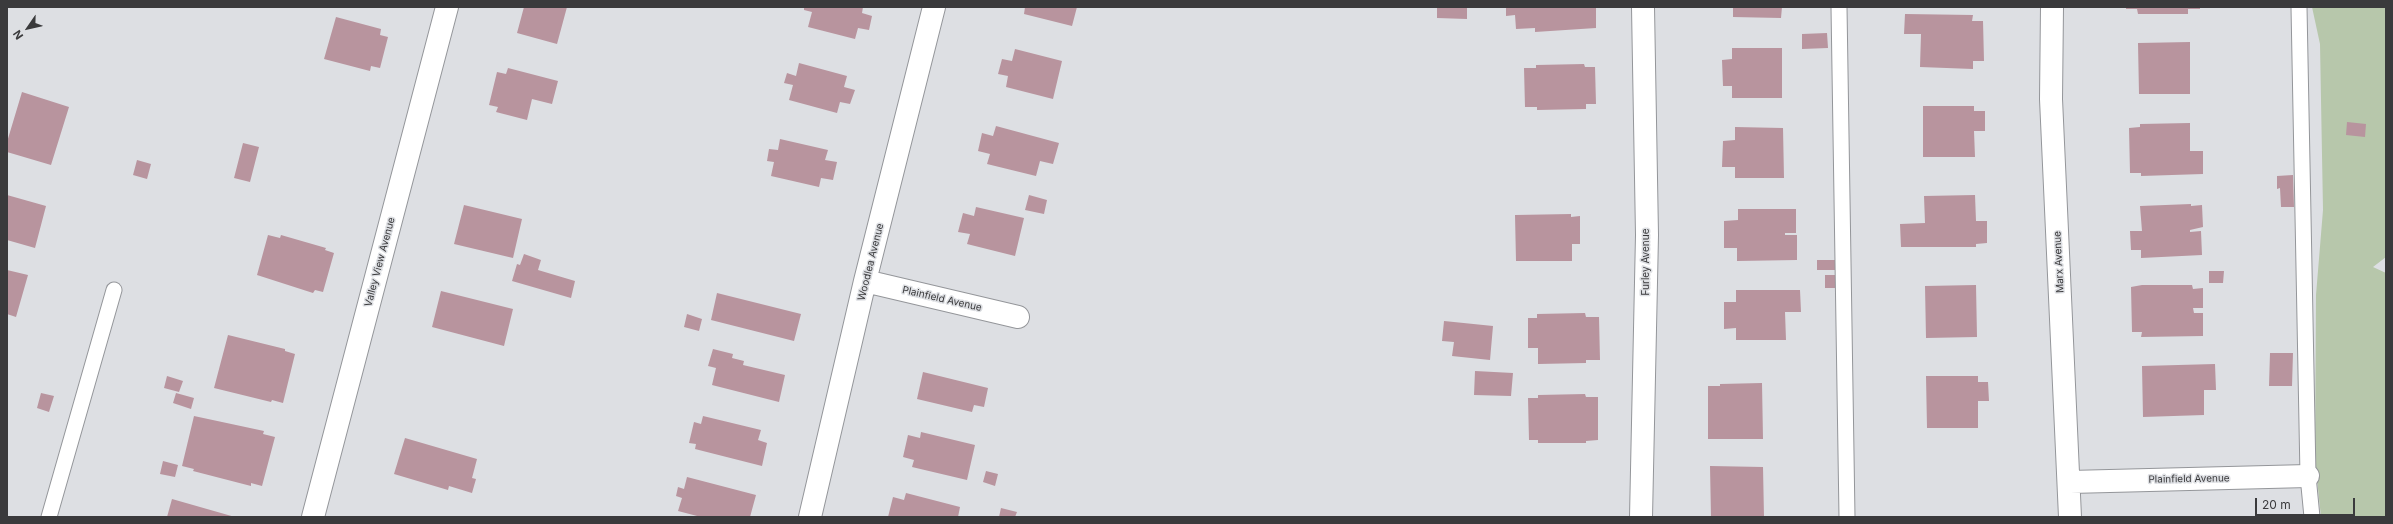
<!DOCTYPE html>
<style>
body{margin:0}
#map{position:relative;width:2393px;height:524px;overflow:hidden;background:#dddfe3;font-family:Inter,sans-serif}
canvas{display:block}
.frame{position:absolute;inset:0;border:8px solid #3a3a3c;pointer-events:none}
.north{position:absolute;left:8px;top:8px;width:40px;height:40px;-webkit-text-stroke:3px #dddfe3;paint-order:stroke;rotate:236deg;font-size:11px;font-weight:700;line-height:16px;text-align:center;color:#3a3a3c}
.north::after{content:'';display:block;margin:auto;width:14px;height:18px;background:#3a3a3c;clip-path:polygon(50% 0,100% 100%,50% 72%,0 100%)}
.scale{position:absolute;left:2255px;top:498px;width:100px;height:18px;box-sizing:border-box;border:2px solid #3a3a3c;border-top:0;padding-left:5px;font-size:12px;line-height:14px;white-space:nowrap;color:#3a3a3c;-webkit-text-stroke:3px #dddfe3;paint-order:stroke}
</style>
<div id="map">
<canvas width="2393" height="524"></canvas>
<div class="frame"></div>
<div class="north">N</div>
<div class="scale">20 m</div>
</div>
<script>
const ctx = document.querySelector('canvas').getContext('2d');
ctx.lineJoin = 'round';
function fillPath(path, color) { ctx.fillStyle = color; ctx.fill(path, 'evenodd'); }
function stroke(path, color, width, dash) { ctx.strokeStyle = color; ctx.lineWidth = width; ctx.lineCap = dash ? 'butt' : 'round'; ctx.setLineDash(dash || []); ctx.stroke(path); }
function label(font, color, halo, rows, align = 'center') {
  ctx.font = font + ' Inter,sans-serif'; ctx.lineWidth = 3; ctx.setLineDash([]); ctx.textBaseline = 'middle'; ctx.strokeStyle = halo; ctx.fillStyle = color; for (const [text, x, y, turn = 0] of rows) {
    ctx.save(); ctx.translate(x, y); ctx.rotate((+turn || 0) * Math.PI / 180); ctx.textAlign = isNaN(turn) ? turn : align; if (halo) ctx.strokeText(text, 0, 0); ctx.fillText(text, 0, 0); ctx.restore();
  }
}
const green = new Path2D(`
 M2312,7H2386V257L2373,267L2386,273V517H2321L2315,460L2316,295L2323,210L2320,44Z`);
const building = new Path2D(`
 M524,7H567L557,44L517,33Z
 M804,7H863L862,13L872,16L869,30L858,28L855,39L808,27L812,12L804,10Z
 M1025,7H1077L1072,26L1024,14Z
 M1437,7H1467V19L1437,18Z
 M1506,7H1596V28L1535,32V28L1516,29L1515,15L1506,16Z
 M1733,7H1782L1781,18L1733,17Z
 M2126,7H2200V9H2188V14H2138L2137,9H2126Z
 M1905,14L1973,15L1972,21H1983L1984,61H1973V69L1920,67L1921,34H1904Z
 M336,17L381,29L380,35L388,37L380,68L371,66L370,71L324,59Z
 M1827,33L1828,48L1802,49V34Z
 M2190,42V94H2139L2138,43Z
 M1732,48H1782V98H1732V86H1723L1722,60L1732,59Z
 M1015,49L1062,61L1053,99L1006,87L1008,76L998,74L1002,59L1012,61Z
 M799,63L847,76L844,87L855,90L850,104L840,102L837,113L789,100L793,85L784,83L787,73L796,76Z
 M1584,64L1585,67H1595L1596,104H1586V109L1537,110V107H1525L1524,68H1536V65Z
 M508,68L558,81L552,104L532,99L527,120L496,112L498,107L489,105L497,72L506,74Z
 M22,92L69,107L51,165L7,152V142Z
 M1923,106H1974V111H1985V131H1974L1975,157H1923Z
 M2347,122L2366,124L2365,137L2346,135Z
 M2190,123V151H2203V174L2141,176V173H2130L2129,128L2140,127V124Z
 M996,126L1059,143L1053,164L1040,161L1036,176L987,164L990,154L978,151L982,133L993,136Z
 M1735,127L1783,128L1784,178H1735V167H1722L1723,141L1735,140Z
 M780,139L828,150L825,160L837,162L833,180L821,178L819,187L771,176L774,162L767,161L769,149L778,150Z
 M243,143L259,147L250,182L234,178Z
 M137,160L151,164L147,179L133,175Z
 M2293,175L2294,207H2281L2280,188L2277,189V176Z
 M7,195L46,206L35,248L7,240Z
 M1029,195L1047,200L1044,214L1025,210Z
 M1975,195L1976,221H1987V243L1976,244V247H1901L1900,224L1925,223L1924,196Z
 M2191,204V206L2202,205L2203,227L2190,230V232L2201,231L2202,255L2141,258V250H2131L2130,231H2142L2140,206Z
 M464,205L522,219L513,258L454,244Z
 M976,207L1024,218L1015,256L967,244L970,234L958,232L963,213L974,216Z
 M1738,209H1796V233H1785V235H1797V260L1737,261V248H1724V221L1738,220Z
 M1571,214V217L1580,216V244H1572V261H1516L1515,215Z
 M268,235L280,238L281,235L326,248L325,250L334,253L323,292L315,290L313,293L257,275Z
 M524,254L541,260L538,270L575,281L571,298L512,281L517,264L520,265Z
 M1817,260H1835V270H1817Z
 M7,270L28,275L16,317L7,314Z
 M2209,271H2224L2223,283H2209Z
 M1825,275H1837V288H1825Z
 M1976,285L1977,337L1926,338L1925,286Z
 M2142,285H2192L2193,289L2203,288V308H2193L2194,313H2203V336L2141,337L2142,332H2132L2131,287Z
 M1736,290H1800L1801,312H1785L1786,340H1736V328L1724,329V302H1736Z
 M441,291L513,309L504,346L432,327Z
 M717,293L801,314L794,341L711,320Z
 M1585,313L1586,317H1599L1600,360H1586V363L1538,364V348H1528V318H1537V314Z
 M687,314L702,319L699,331L684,327Z
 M1444,321L1493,326L1490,360L1452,356L1454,342L1442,341Z
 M228,335L285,349V351L295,354L283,403L272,400L271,402L214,388Z
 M713,349L733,354L732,358L744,361L743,365L785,375L779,402L712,385L716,368L708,366Z
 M2270,353H2293L2292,386H2269Z
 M2215,364L2216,390H2204V415L2143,417L2142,366Z
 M1475,371L1513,373L1511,396L1474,395Z
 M923,372L988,388L984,407L974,405L972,412L917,399Z
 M167,376L183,381L179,392L164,388Z
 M1926,376H1978V382H1988L1989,401H1978V428H1927Z
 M1762,383L1763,439H1708V386H1720V384Z
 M41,393L54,396L49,412L37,408Z
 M176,393L194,398L191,409L173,403Z
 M1585,394L1586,397H1598V440L1586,441V443H1538V440H1529L1528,398H1538V395Z
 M194,416L264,431L263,434L275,437L262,486L251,483V486L193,471L194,469L182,466Z
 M703,416L761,430L758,440L767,443L762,466L695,449L696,444L689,443L694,422L701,424Z
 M921,432L975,445L967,480L912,467L914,460L903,457L908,435L920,438Z
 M405,438L477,459L472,478L476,479L472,493L449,486L448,490L394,474Z
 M163,461L178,465L175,477L160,474Z
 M1710,466L1763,467L1764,517H1711Z
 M986,471L998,474L995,486L983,482Z
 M687,477L756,495L750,517H701L678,511L682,498L676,496L678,487L684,489Z
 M906,493L960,507L958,517H888L893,497L904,500Z
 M172,499L235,517H167Z
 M1001,508L1017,512L1015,517H999Z`);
const lane = new Path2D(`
 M1839,7L1847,517
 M2299,7L2308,476L2312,517
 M49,517L114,290`);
const street = new Path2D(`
 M2052,7L2051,99L2070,517
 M865,281L1018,317
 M2070,482L2308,476
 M313,517L447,7
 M810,517L865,281L934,7
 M1641,517L1647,235L1643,7`);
const streetNames = [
 ["Valley View Avenue",380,262,-75],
 ["Woodlea Avenue",871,262,-76],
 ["Furley Avenue",1646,262,-90],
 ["Marx Avenue",2059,262,-93],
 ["Plainfield Avenue",942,299,13],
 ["Plainfield Avenue",2189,479,-1]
];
fillPath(green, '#b7c7ab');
fillPath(building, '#b8949e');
stroke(lane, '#94969a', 17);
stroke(street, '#94969a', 24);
stroke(lane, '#fff', 15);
stroke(street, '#fff', 22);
label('10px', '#3a3a3c', '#dddfe3', streetNames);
</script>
